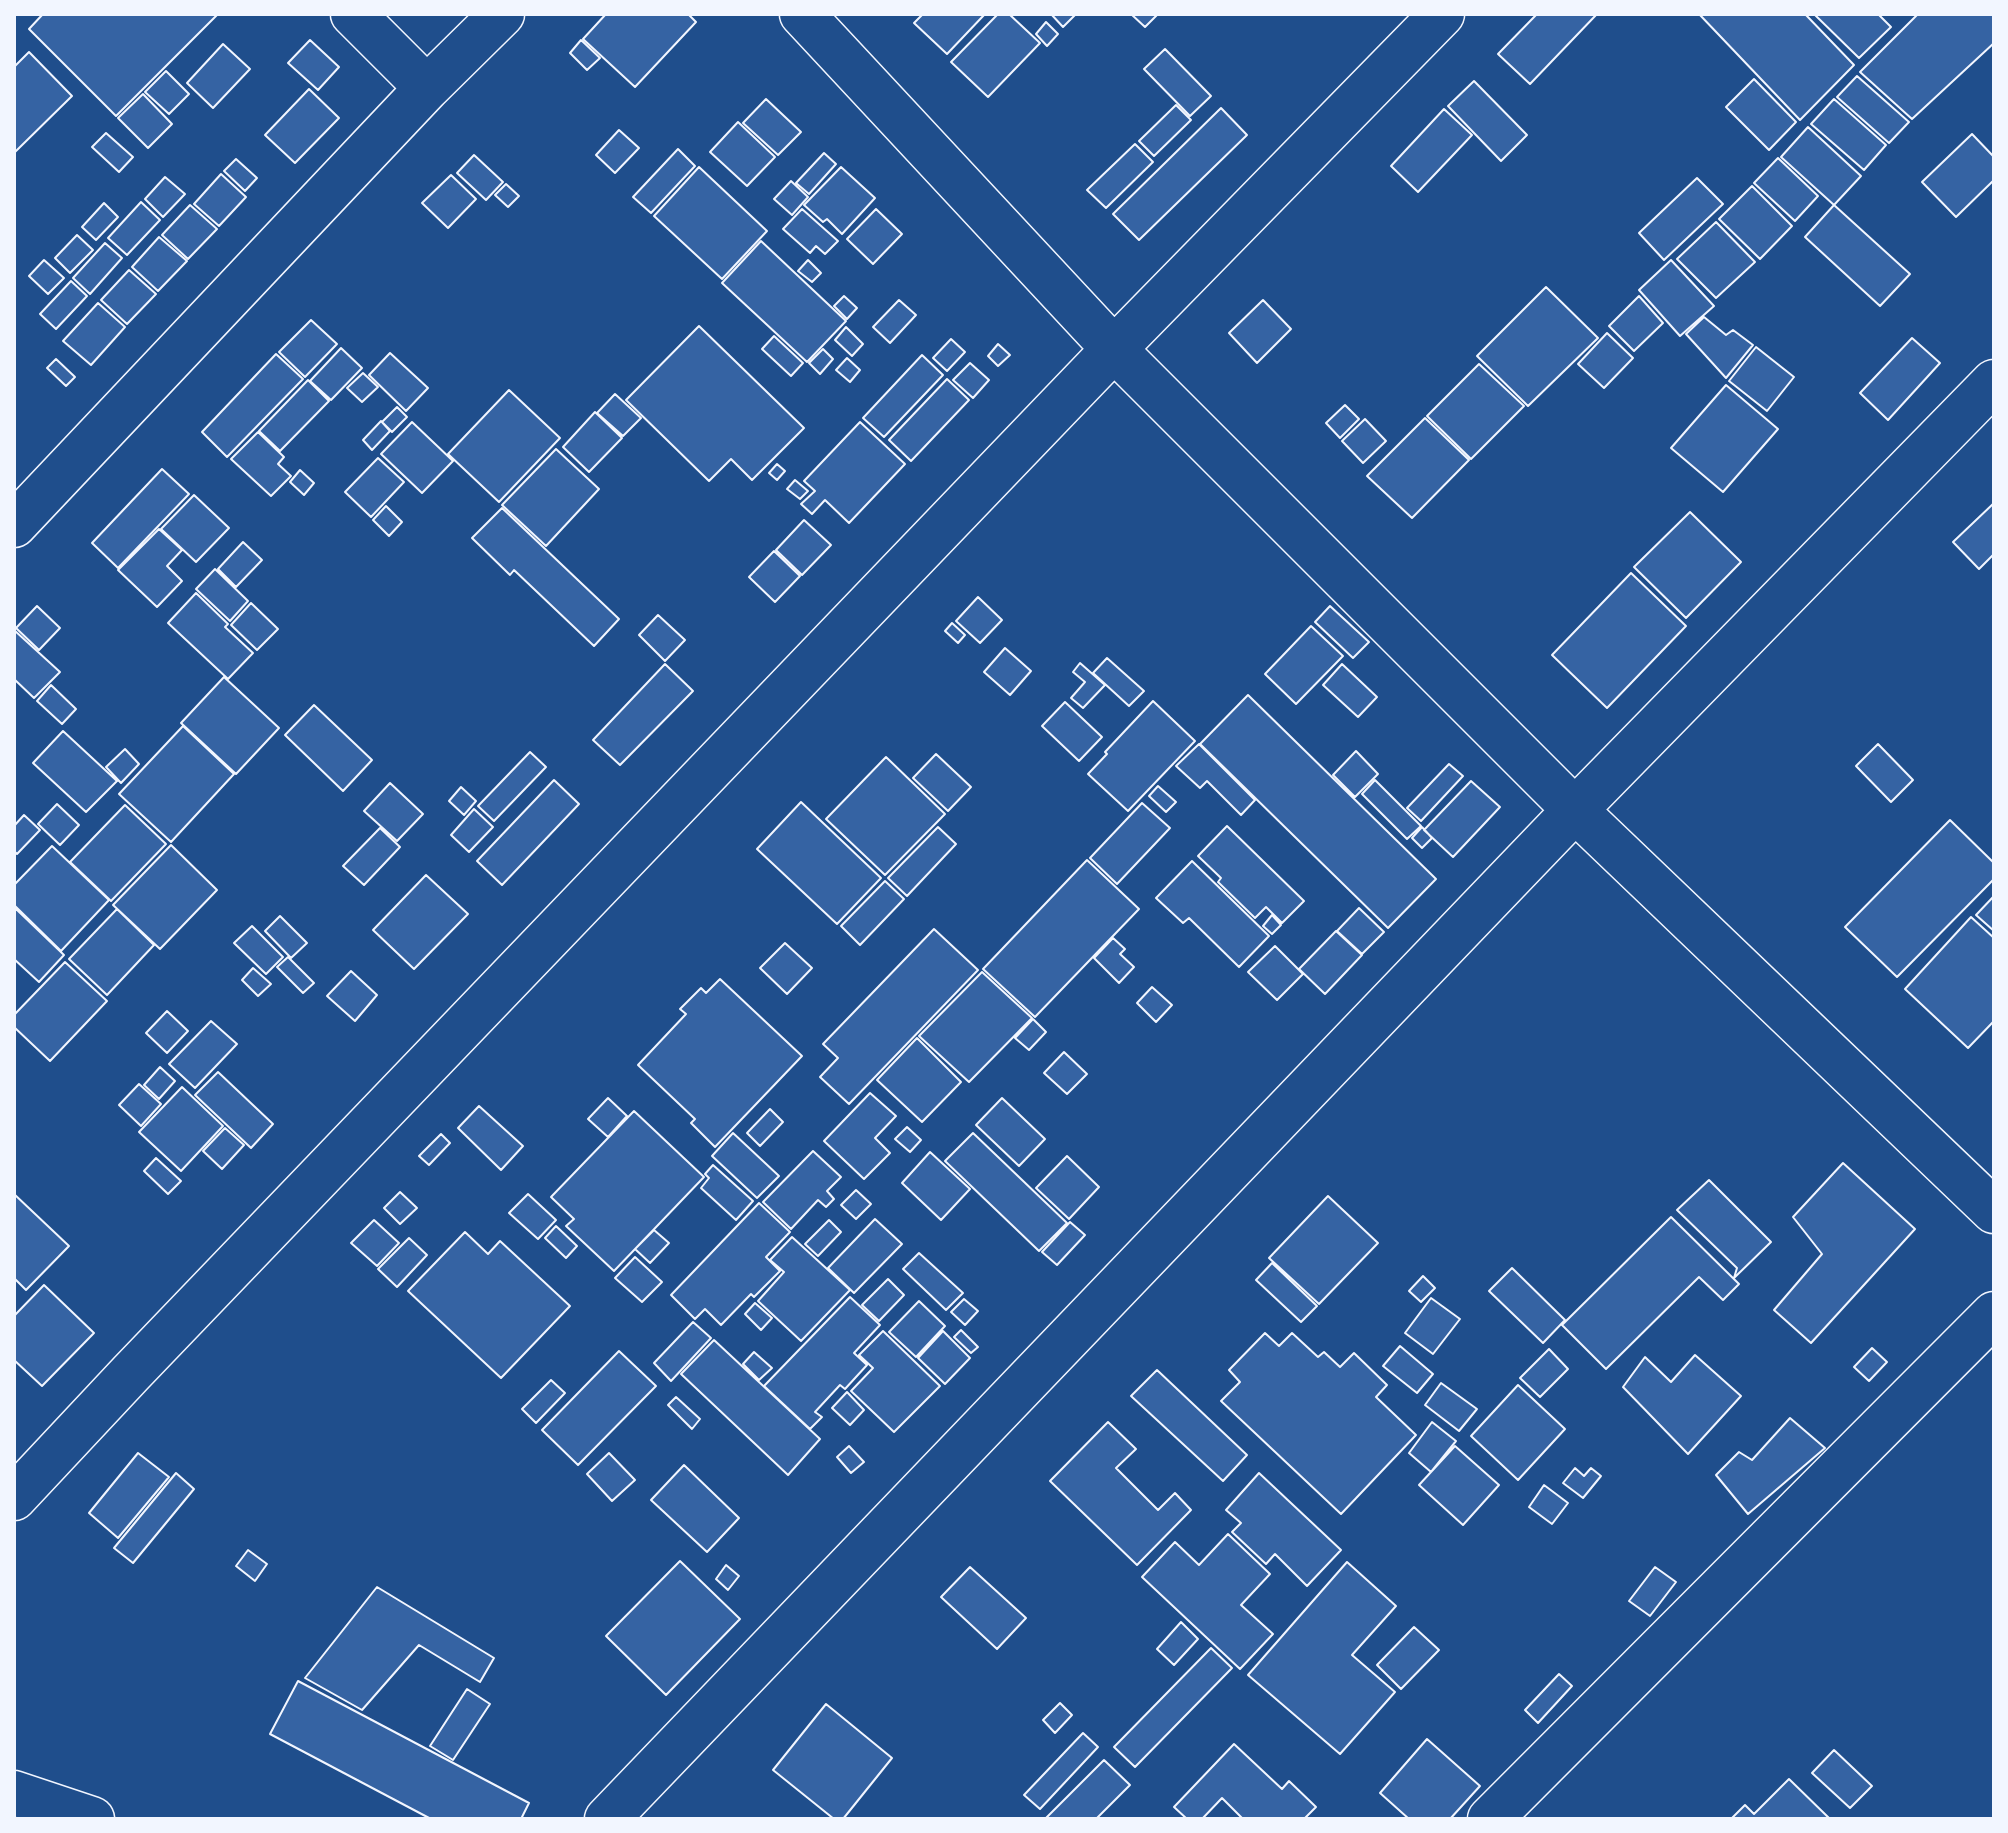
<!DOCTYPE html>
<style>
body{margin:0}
#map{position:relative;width:2008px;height:1833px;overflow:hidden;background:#1f4e8c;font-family:Barlow,sans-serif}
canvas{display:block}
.frame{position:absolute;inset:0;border:16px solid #f2f6ff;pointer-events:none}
</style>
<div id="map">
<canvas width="2008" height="1833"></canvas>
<div class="frame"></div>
</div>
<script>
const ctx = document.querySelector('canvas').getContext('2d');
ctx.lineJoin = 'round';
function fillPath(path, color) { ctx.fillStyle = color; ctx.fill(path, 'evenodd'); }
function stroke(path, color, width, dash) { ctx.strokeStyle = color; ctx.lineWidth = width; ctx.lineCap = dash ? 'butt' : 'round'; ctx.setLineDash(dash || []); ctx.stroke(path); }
const building = new Path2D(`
 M43,14H218L116,116L29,29Z
 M606,14H688L696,22L635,87L583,39Z
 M923,14H985L947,54L914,23Z
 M998,14H1009L1040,43L988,97L951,62Z
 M1051,14H1076L1063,27Z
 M1131,14H1158L1145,27Z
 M1537,14H1597L1530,84L1498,54Z
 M1699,14H1805L1854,65L1800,120Z
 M1814,14H1878L1891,27L1859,58Z
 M1918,14H1994V43L1912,119L1860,72Z
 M1046,22L1058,34L1047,46L1036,34Z
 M310,40L339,67L318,90L288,63Z
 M581,40L600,58L587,70L570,53Z
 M223,44L250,69L213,108L187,83Z
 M1165,49L1211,96L1190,116L1144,69Z
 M29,52L72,96L15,152L14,151V67Z
 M166,71L189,94L169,114L145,92Z
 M1857,76L1909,122L1889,143L1837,97Z
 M1754,79L1796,122L1769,150L1726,107Z
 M1474,81L1527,135L1501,161L1448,106Z
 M309,89L339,118L295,163L265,135Z
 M143,94L172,124L148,148L118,118Z
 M766,99L801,132L778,155L743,123Z
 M1834,99L1886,145L1864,170L1811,124Z
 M1176,105L1191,120L1154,156L1139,141Z
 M1221,108L1247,135L1139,240L1113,214Z
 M1444,109L1472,135L1418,192L1391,166Z
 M738,122L775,157L747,186L710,152Z
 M1808,127L1861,176L1834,205L1781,157Z
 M619,130L639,148L615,173L596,155Z
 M106,133L133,157L119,172L92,147Z
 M1972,134L1994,157V180L1956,217L1922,182Z
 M1135,144L1153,162L1106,208L1087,190Z
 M678,149L695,166L651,213L633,197Z
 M824,153L836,164L809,194L796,183Z
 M474,155L503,182L486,200L457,173Z
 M1778,158L1818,196L1795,221L1754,183Z
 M236,159L257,178L245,191L224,171Z
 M699,167L767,231L722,279L654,216Z
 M841,167L875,198L842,234L827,219L823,222L804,205Z
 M221,174L246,197L219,226L194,204Z
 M451,175L476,199L448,228L422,203Z
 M165,177L185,194L163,217L145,199Z
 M1697,178L1723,204L1664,260L1639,233Z
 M791,181L808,197L792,215L774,199Z
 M506,184L519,196L508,207L495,195Z
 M1752,186L1792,226L1760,259L1719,219Z
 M141,202L160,220L127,255L108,238Z
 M104,203L118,217L96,240L82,227Z
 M190,205L217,229L188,259L162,235Z
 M1834,205L1910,274L1880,306L1805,237Z
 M802,209L838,241L825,254L816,246L810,253L783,229Z
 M876,209L902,234L873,264L847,239Z
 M1716,222L1755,262L1716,298L1677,259Z
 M77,235L93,250L70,273L55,258Z
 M159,237L187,261L158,291L132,267Z
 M761,241L846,321L807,362L722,283Z
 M105,243L122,258L90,294L73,278Z
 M44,260L64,278L48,294L29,276Z
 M808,260L821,273L812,282L798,271Z
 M1671,260L1714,306L1680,336L1639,290Z
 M129,270L156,294L127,324L101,300Z
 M71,281L87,296L56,329L40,314Z
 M1546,287L1598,338L1528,406L1477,356Z
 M844,296L857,308L847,319L834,306Z
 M1639,296L1663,323L1634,351L1609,326Z
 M899,300L916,315L890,343L873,327Z
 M1263,300L1291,329L1257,363L1229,333Z
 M98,303L125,327L91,365L63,341Z
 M1704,317L1726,335L1733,330L1753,345L1726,378L1686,334Z
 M311,320L337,344L305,377L279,352Z
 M699,326L804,428L752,480L731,459L709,481L626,400Z
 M846,327L863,344L852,356L835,340Z
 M1607,333L1633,358L1604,388L1578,364Z
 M774,336L803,363L791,376L762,349Z
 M1912,338L1940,363L1888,420L1860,393Z
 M951,339L965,352L947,371L933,358Z
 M998,344L1010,355L998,366L988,356Z
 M1756,347L1794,377L1767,411L1729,381Z
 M341,348L362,368L331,400L310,381Z
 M823,349L833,359L820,374L809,363Z
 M390,353L428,388L406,411L369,375Z
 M276,354L303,379L227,457L202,432Z
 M922,355L943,375L884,437L863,418Z
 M847,358L860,370L850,382L836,370Z
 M56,359L75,377L66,386L47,368Z
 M970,363L989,380L973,398L953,380Z
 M1479,364L1524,406L1471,459L1427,416Z
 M363,373L378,387L362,402L347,388Z
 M947,379L969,400L911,461L889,440Z
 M308,380L329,401L280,451L259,431Z
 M1726,385L1778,429L1723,492L1671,448Z
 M509,390L560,438L499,502L448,454Z
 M615,394L641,418L623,436L597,413Z
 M1345,405L1359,419L1340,438L1326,423Z
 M397,407L407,417L392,432L382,422Z
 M595,412L622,438L589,472L563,447Z
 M1425,418L1469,460L1412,518L1367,476Z
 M1365,419L1386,441L1363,463L1342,441Z
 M381,421L390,431L372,450L363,440Z
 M412,422L453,461L422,493L381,454Z
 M860,422L905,464L849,523L825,500L812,514L801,504L815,491L804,481Z
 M258,432L284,457L278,464L291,476L271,496L231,459Z
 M556,449L599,489L546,546L502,505Z
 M378,458L404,482L371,517L345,492Z
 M777,464L785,471L777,480L769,473Z
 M162,469L189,494L118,568L92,543Z
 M300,470L314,483L304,495L290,482Z
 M795,480L808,491L800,499L787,489Z
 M194,495L229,528L196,562L161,529Z
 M1994,503V554L1979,569L1953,542Z
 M386,506L402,522L389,536L373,520Z
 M502,508L619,619L594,646L514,570L510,575L472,538Z
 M1690,512L1741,562L1686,618L1634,567Z
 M804,520L831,545L802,575L776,550Z
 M159,529L182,550L167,566L182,581L157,607L118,570Z
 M243,542L262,560L236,587L218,569Z
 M774,551L800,576L775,602L749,577Z
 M215,569L248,601L230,621L196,589Z
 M1631,573L1686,626L1607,708L1552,655Z
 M196,593L228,624L225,627L253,653L228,679L168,623Z
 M978,597L1002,620L980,643L956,621Z
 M251,603L278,629L257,650L231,625Z
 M37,606L60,628L39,650L16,628Z
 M1330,606L1369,642L1353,658L1315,622Z
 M658,615L685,640L665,661L639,635Z
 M952,623L965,635L958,643L945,631Z
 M1311,626L1343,656L1296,704L1265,674Z
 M14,630L60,672L34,698L14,679Z
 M1005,648L1031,671L1010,695L984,672Z
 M1107,658L1144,691L1129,706L1093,673Z
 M1080,663L1105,685L1083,708L1071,698L1085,682L1073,672Z
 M665,664L693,691L620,765L593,740Z
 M1342,664L1377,697L1358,717L1323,685Z
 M224,677L279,728L236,774L181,723Z
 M51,685L76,709L62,724L37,701Z
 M1248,695L1436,879L1388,928L1200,744Z
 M1153,701L1195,741L1128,811L1088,774L1107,754L1105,752Z
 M1065,702L1102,737L1079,761L1042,726Z
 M314,705L372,760L343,791L285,735Z
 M183,726L234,774L171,842L119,794Z
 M63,731L117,781L86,812L33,763Z
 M1199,744L1255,800L1241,815L1207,781L1200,788L1176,766Z
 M1878,744L1913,780L1891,802L1856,766Z
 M125,749L139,764L121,783L106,767Z
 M1356,751L1378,774L1355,797L1333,775Z
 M530,752L546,767L494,821L478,806Z
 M936,754L971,787L948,811L913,778Z
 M886,757L945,814L885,875L826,819Z
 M1449,764L1463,776L1421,821L1407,808Z
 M554,780L579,804L502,885L477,861Z
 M1375,780L1421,826L1407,839L1362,794Z
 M1471,781L1500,807L1453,857L1424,830Z
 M390,783L423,814L397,841L364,811Z
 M1158,786L1176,802L1166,812L1149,796Z
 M461,787L476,801L464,815L449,801Z
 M801,802L881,878L837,924L757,849Z
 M1142,803L1170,828L1117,884L1090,858Z
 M57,804L79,825L60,845L38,824Z
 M125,805L166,844L111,901L70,862Z
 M474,809L493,827L469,852L451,835Z
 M24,815L40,830L17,854L14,851V826Z
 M1950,820L1994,863V879L1897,977L1845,927Z
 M1227,826L1304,901L1282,923L1266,907L1255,918L1218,882L1221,878L1198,856Z
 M938,827L956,844L907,896L888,878Z
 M1422,827L1432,838L1422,848L1412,838Z
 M380,828L400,847L364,885L343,866Z
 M171,845L217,890L160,949L113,905Z
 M52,846L109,900L61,951L14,905V885Z
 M1087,860L1139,909L1035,1017L983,969Z
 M1192,861L1269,936L1239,967L1189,918L1183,923L1156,898Z
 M426,875L468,914L414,969L373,930Z
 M885,881L904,899L860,945L841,926Z
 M1994,896V931L1976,915Z
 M1359,908L1384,932L1362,954L1337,931Z
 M16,909L64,955L39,982L14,959V912Z
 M117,909L154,945L107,995L69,959Z
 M1272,915L1281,925L1272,934L1263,926Z
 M280,916L307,943L291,958L265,931Z
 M1971,917L1994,938V1021L1968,1048L1905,989Z
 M252,926L283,957L266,974L234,943Z
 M934,929L978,970L849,1104L820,1077L838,1058L823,1044Z
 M1336,931L1362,955L1325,994L1299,969Z
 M1113,938L1125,949L1120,954L1134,967L1119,983L1094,958Z
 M785,943L812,968L787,994L760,968Z
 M1275,946L1303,974L1277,1000L1248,972Z
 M288,957L314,983L303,993L277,967Z
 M65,962L107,1001L50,1061L14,1027V1015Z
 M253,968L271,984L258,996L242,980Z
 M351,971L377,995L355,1021L327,996Z
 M982,972L1032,1018L969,1082L919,1036Z
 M720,979L802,1056L715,1147L691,1123L695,1119L638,1065L686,1014L680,1009L701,988L706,993Z
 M1152,987L1172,1005L1156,1022L1137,1003Z
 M167,1011L188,1031L167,1053L146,1033Z
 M1033,1019L1046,1032L1029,1050L1015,1038Z
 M211,1021L237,1044L195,1088L169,1064Z
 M917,1038L961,1082L922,1122L877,1080Z
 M1064,1052L1087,1074L1067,1094L1044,1073Z
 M160,1067L175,1081L159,1099L144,1085Z
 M218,1072L273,1124L251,1148L195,1095Z
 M139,1084L161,1104L141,1126L119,1105Z
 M182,1087L223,1126L181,1171L139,1132Z
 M870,1093L896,1116L875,1138L890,1153L864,1179L824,1141Z
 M608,1098L627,1116L608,1137L588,1119Z
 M1002,1098L1045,1139L1019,1166L976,1125Z
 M479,1106L523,1146L501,1170L458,1128Z
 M770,1109L783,1122L760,1146L747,1133Z
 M634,1111L704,1177L614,1271L566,1226L574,1219L551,1197Z
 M907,1127L921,1140L910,1152L895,1139Z
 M225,1128L244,1145L222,1169L203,1151Z
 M733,1133L779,1176L757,1198L712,1156Z
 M973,1133L1067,1223L1039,1251L945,1161Z
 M441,1134L450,1143L429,1165L419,1156Z
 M813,1151L841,1177L827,1191L834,1199L826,1207L818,1200L791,1229L763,1202Z
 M930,1152L970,1189L941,1220L902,1183Z
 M1067,1156L1099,1187L1069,1219L1036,1188Z
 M156,1158L181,1181L168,1194L144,1171Z
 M1843,1163L1915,1229L1811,1343L1774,1310L1822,1254L1793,1217Z
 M713,1165L753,1201L736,1220L701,1188L709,1178L705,1174Z
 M1709,1180L1771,1242L1734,1278L1737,1268L1677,1210Z
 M856,1190L871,1204L856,1219L841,1205Z
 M400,1192L417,1208L400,1224L384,1208Z
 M14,1194L69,1246L26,1290L14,1278Z
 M528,1194L556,1220L538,1239L509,1213Z
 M1328,1196L1378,1243L1319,1304L1269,1258Z
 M759,1203L790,1232L766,1257L780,1271L754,1297L751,1294L721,1325L705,1309L695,1319L671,1295Z
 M1671,1217L1739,1284L1723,1300L1699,1277L1606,1369L1562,1325Z
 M875,1219L902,1244L854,1293L828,1268Z
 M374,1220L399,1243L377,1266L351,1243Z
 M829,1220L841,1232L818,1256L805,1244Z
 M1070,1222L1085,1235L1057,1265L1042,1252Z
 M556,1226L577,1246L566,1258L545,1238Z
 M654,1230L669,1243L650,1263L635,1249Z
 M465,1232L488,1254L500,1241L570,1306L501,1378L408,1291Z
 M792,1237L850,1290L801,1341L758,1301L784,1272L770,1260Z
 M409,1238L427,1255L397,1287L378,1269Z
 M919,1253L963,1293L946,1310L903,1269Z
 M635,1257L662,1282L642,1302L615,1278Z
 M1272,1263L1317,1306L1301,1322L1256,1280Z
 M1512,1268L1565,1320L1543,1343L1489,1291Z
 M1423,1276L1435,1288L1421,1302L1409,1291Z
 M888,1279L904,1295L879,1321L862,1305Z
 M44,1285L94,1333L42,1386L14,1360V1316Z
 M850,1297L880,1325L854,1353L867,1365L845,1389L840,1385L815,1412L822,1417L810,1429L764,1386Z
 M1431,1298L1460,1319L1433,1354L1405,1333Z
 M964,1299L978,1311L965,1325L951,1312Z
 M919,1301L945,1326L916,1357L889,1332Z
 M755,1303L772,1318L761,1330L745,1314Z
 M693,1322L711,1338L671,1381L654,1363Z
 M961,1330L978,1347L971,1353L954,1337Z
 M883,1331L940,1386L894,1432L851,1391L873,1368L859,1355Z
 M943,1331L970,1358L945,1384L918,1358Z
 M1265,1333L1279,1346L1292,1333L1318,1357L1324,1352L1340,1367L1354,1353L1387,1385L1376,1397L1416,1435L1341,1514L1221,1401L1240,1382L1229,1370Z
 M714,1340L820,1439L788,1475L681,1374Z
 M1400,1346L1433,1374L1417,1393L1383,1366Z
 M1872,1348L1887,1362L1869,1381L1854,1367Z
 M1549,1349L1568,1369L1540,1397L1520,1378Z
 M619,1351L656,1386L578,1465L542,1430Z
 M754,1352L772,1368L759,1380L743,1364Z
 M1695,1355L1741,1396L1688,1454L1623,1387L1645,1357L1671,1382Z
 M1157,1370L1247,1455L1223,1481L1131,1396Z
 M551,1380L565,1393L536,1423L522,1409Z
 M1441,1383L1477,1409L1459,1431L1425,1405Z
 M1518,1385L1565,1429L1518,1480L1471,1436Z
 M847,1392L864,1410L850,1425L832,1408Z
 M676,1397L700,1419L692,1429L668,1405Z
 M1790,1418L1825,1448L1748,1514L1716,1475L1739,1452L1752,1460Z
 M1108,1422L1136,1449L1116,1468L1158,1510L1175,1493L1191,1510L1137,1565L1050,1481Z
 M1432,1422L1456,1441L1431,1472L1409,1453Z
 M849,1446L864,1462L851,1473L837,1457Z
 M1455,1446L1499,1485L1463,1525L1419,1485Z
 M138,1453L169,1477L118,1538L89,1513Z
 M609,1453L635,1480L612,1501L587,1474Z
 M684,1465L739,1518L707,1552L651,1500Z
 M1575,1468L1584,1476L1591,1468L1601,1476L1583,1498L1563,1483Z
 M176,1473L194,1489L133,1563L114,1548Z
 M1259,1473L1341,1550L1307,1586L1275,1554L1266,1564L1232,1532L1241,1523L1226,1510Z
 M1544,1485L1568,1503L1552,1524L1529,1507Z
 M1228,1534L1270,1574L1241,1605L1273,1634L1240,1669L1142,1577L1175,1542L1199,1565Z
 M248,1550L267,1564L255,1581L236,1566Z
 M680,1561L740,1619L666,1695L606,1636Z
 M1347,1562L1396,1606L1352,1655L1395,1692L1340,1754L1248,1675Z
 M726,1565L739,1576L728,1590L716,1579Z
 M970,1567L1026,1618L997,1649L941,1597Z
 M1655,1567L1676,1582L1650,1616L1629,1601Z
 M377,1587L494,1658L480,1682L419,1645L362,1710L305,1678Z
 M1181,1622L1198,1639L1174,1665L1157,1649Z
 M1414,1627L1439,1650L1401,1689L1377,1665Z
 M1211,1648L1232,1668L1135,1767L1114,1747Z
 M1559,1674L1572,1686L1538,1723L1525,1710Z
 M298,1681L529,1803L521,1819H431L270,1734Z
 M467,1689L490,1704L453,1760L430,1746Z
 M1060,1703L1072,1715L1055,1733L1043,1720Z
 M826,1704L892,1758L843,1819H834L773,1770Z
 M1083,1733L1098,1747L1040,1809L1024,1795Z
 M1427,1739L1480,1786L1450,1819H1409L1380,1793Z
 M1234,1744L1282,1789L1289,1781L1316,1807L1304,1819H1243L1222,1798L1202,1819H1187L1174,1807Z
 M1834,1750L1872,1786L1850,1808L1812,1773Z
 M1104,1760L1130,1785L1096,1819H1045Z
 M1789,1779L1830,1819H1731L1745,1805L1754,1814Z`);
const minor = new Path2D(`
 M353,14L427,88
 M802,14L1114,349L1575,810L1994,1211
 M14,525L427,88L502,14
 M14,1498L131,1373L1114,349L1442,14
 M14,1793L92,1819
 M607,1819L1575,810L1994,382
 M1490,1819L1994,1314`);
fillPath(building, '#3563a3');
stroke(building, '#f2f6ff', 2);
stroke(minor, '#f2f6ff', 47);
stroke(minor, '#1f4e8c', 44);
</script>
